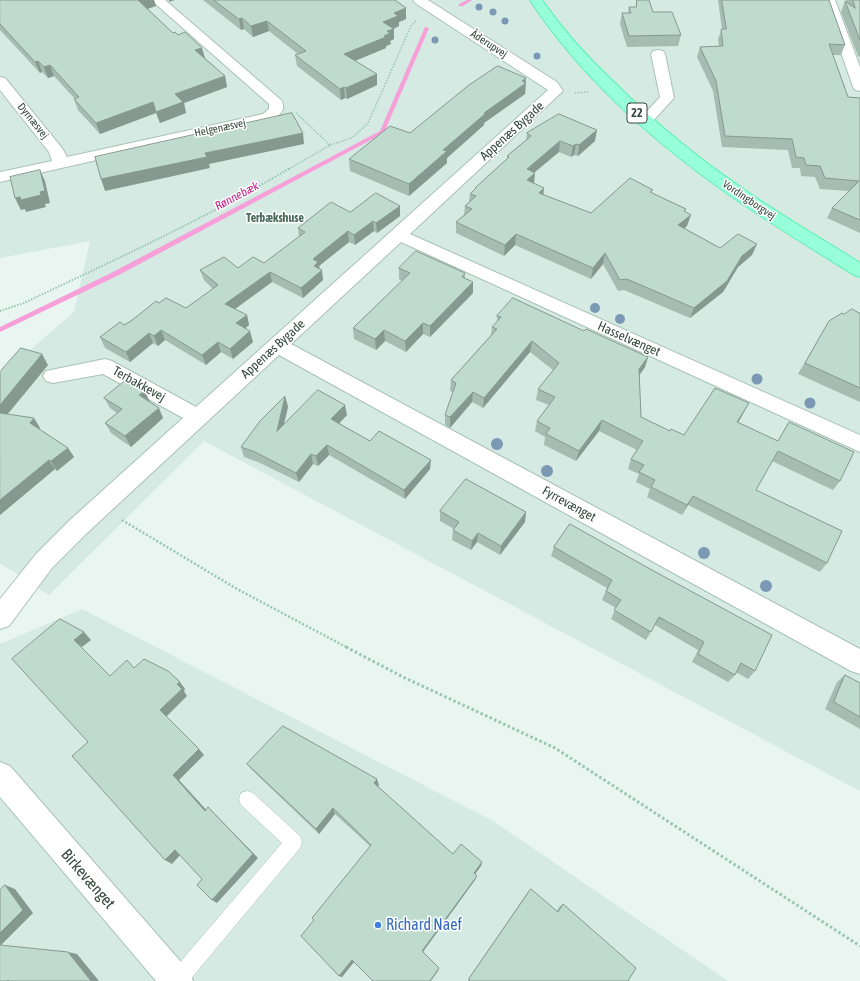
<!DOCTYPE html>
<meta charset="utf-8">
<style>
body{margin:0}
canvas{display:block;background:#e8f5f0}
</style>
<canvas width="860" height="981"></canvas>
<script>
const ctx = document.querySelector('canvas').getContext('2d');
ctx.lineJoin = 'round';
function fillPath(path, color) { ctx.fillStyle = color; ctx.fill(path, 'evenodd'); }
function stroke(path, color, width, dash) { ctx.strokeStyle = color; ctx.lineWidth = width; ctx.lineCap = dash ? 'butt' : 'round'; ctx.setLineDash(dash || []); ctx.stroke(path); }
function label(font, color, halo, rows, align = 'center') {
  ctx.font = font + ' "Asap Condensed",sans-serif'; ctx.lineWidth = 3; ctx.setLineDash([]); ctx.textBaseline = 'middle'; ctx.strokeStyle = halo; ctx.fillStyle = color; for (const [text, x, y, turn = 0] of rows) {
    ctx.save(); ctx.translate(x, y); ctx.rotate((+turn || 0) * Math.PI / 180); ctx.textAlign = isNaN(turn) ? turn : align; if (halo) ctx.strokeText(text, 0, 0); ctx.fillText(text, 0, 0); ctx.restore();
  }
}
const residential = new Path2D(`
 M0,0H860V791L204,441L49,595L0,563V376L74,312L90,241L0,258Z
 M82,609L493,821L728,981H0V644Z`);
const stream = new Path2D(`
 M467,0H472L463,6H459V4Z
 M425,27L429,28L384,133L117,276L0,332V327L113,272L380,131Z`);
const pathFar3 = new Path2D(`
 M575,93L588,92
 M296,113L330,145
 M289,169L330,145L352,138L368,123L411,26L417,20`);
const pathFar2 = new Path2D(`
 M0,311L24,303C114,260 205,219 290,168`);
const pathFar1 = new Path2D(`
 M122,520L237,589L348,648`);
const path = new Path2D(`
 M346,647L403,677L555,748L860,946`);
const service = new Path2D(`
 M247,791L253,793L300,836L302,842L300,848L189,981H168L170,974L282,843L241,805L239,799L241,793Z`);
const minor = new Path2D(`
 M151,0H165L281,100C288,110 277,119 268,121L0,182V172L52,161L49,152L0,90V77L5,78L62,148L67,157L263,114L269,109V104Z
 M413,0H428L557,82L563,91L410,234L860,435V452L401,242L291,344L860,649V674L851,671L279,355L86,534L52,568L9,626L0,629V599L36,554L70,520L183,418L103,374L53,383L46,381L43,376L46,371L105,359L112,361L196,407L548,90L415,3Z
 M823,0H835L860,67V91L855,90L853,87Z
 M658,50L663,51L665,54L674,98L650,124L645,125L640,124L638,121L660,97L651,54L653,51Z
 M0,762L10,766L188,970L193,981H156L0,797Z`);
const primary = new Path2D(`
 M530,0H542C563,30 587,57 614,82C653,121 696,157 742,188C780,215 821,238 860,263V277L854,275C813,249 771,224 731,196C655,143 581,78 530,0Z`);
const trees = [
 [479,7,3.5],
 [493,12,3.5],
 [505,21,3.5],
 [435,40,3.5],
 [537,56,3.5],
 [595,308,5],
 [620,319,5],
 [757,379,5.5],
 [810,403,5.5],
 [497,444,6],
 [547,471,6],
 [704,553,6],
 [766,586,6]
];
const wall = new Path2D(`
 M0,0H154L156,6L147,9L173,33L205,58L225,76L227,87L184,103L186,113L160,123L156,113L100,134L78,110L74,99H75L54,76L48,78L42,72L40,73L0,30Z
 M203,0H395L406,8V19L399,22V26L394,29V39L390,41L391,44L386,46V48L355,61L377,85L347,99L345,98L341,100L297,66L295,55L298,54L269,31L253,37L244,29L241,30Z
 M718,0H829L845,45L841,55H833L848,97L860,98V233L827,218L832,208L849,191L820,189L815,177L801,176L800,168H792L788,150L722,147L713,91L697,57L700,47L719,46L718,39L722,29Z
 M846,0H860V57L858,56L841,12L845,1L847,3Z
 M629,7L653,12L681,35L678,46L627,47L620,24L622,13H628Z
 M526,83L525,94L484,123V125L447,158V163L409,196L350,171L349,159Z
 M527,133L595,141L578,156L574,155L571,157L559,152L534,173V183L543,195L591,213L652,193L686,209L685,212L687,226L684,228L720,248L752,255L738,267L723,292L690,318L624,290L618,291L603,264L591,279L515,245L504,256L456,233V222L464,215L465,206L469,202L470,194L475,190V188L507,159V156L526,140Z
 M350,212L400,216L377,233L374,231L355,245L349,242L319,266L323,280L303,298L272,282L235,309L247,315L249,325L245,329L253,342L233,359L221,352L206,365L165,340L158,346L153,343L130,362L105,348L100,337L124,325L159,303L186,308L213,289L204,280L200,270L238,268L264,263L299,237L298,228Z
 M399,268L465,273V278L473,293L430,337L423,334L406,352L385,341L376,350L354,339L353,328L402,281L399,279Z
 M859,313H860V402L798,374L829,321L844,314Z
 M497,316L584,331L648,357L645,367L639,375L641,417L670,431L684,435L743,414L738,423L778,441L789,422L840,481L833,490L772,461L756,490L827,563L820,572L688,505L682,515L647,497L650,489L636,482L639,474L628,469L631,459L637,450L599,431L576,461L544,445L545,437L535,431L537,421L549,405L536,400L538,389L553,370L530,352L483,408L472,402L450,428L445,425V415L453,392L450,391L451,380L491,335L492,327L497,322Z
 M48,365L7,415L40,428L39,429L68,448L74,457L57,471L55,469L0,515V372Z
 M285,396L288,407L283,425L347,415L339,423L370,441L430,469L405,499L329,455L318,466L313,464L299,482L258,462L244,457L241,447Z
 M104,398L150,402H149L163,418L131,447L111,433L105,423L117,413L110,408Z
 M440,511L526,512L525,522L500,555L477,542L471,550L452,540L453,530L454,529L440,521Z
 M570,524L755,671L748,679L736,672L735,675L728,682L692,662L698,650L655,625L646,640L611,619L616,608L602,600L607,588L551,556L554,547Z
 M845,675L860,683V729L825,709L837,682Z
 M247,764L379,785L377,786L453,854L482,862L481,866L475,874V880L423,952L439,970L431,981H373L354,962L342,977L339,976L314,920L370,846L335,814L319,834L252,770Z
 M528,892L557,911L559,907L563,904L628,981H468V980Z`);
const shadedWall = new Path2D(`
 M138,0H154L156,6L141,11Z
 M169,0H175L169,2Z
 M406,8V19L399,22V26L383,33V22L394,13Z
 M242,18L244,29L241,30L239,19Z
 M267,21L269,31L253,37L251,26Z
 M394,29V39L390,41L391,44L386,46V48L345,65L344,54L384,36L387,31Z
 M202,48L205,58L197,61L195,50Z
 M38,61L42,72L40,73L35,62Z
 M50,65L54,76L48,78L44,67Z
 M377,74V85L347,99L346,88Z
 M225,76L227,87L184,103L186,113L160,123L156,112L175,94Z
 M526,78L525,94L484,123V125L447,158V163L409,196V184L443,150L484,113Z
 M344,87L345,98L341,100L340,89Z
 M153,102L156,113L100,134L96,123Z
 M597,130L595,141L578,156L579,145Z
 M303,133L304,144L209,164L210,168L105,191L101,179L205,153Z
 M560,141L559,152L525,180L527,169Z
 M576,144L574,155L571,157L573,146Z
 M40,170L45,181L50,203L45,204L46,207L26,212L25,209L21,210L15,198L40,192Z
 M535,173L534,184L527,180Z
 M544,188L543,199L539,193Z
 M400,206V216L377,233L376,223Z
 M691,215L687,226L675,236L678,225Z
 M373,221L374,231L355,245L354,235Z
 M348,231L349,242L319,266L320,271L322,270L323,280L303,298L301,288L313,259Z
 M516,234L515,245L504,256L505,245Z
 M757,244L752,255L738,267L723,292L690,318L694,308L742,256Z
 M605,253L603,264L591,279L593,268Z
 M270,272L272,282L228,314L225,304Z
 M473,282V293L430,337V326Z
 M247,315L249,325L239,333L236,323Z
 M423,323V334L406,352L405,341Z
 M161,330L165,340L158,346L154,336Z
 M384,330L385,341L376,350L375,339Z
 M250,331L253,342L233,359L230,349Z
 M149,333L153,343L130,362L126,352Z
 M532,341L530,352L483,408L484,398Z
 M218,342L221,352L206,365L202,355Z
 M42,354L48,365L1,422L0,421V405Z
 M648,357L645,367L636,380L639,369Z
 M145,391L150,402L144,406L139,395Z
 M473,392L472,402L450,428V417Z
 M285,396L288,407L280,441L277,431Z
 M749,403L743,414L732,432L737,422Z
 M345,405L347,415L333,430L331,419Z
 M159,408L163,418L131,447L125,436Z
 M34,418L40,428L37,433L30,423Z
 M602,420L599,431L576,461L579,451Z
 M327,445L329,455L318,466L316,456Z
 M68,448L74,457L57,471L51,461Z
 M311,454L313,464L299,482L296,473Z
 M49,460L55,469L0,515V500Z
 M431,460L430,469L405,499L404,490Z
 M693,496L688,505L682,515L687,505Z
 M526,512L525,522L500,555L501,546Z
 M478,533L477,542L471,550L472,541Z
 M84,632L91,640L82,647L74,640Z
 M180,682L185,689L184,691L187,696L166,717L160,710L177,684Z
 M199,749L204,755L179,780L211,815L205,811L173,775Z
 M377,779L379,785L375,789L374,783Z
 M208,807L258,858L217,903L212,900Z
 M333,808L335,814L319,834L316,829Z
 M175,850L181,854L172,864L165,860Z
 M482,862L481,866L473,877L474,873Z
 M477,876L475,880L422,953V951Z
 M5,885L15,889L33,913L0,946V933Z
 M68,952L77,954L99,981H91Z
 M352,960L354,962L342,977L339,976Z`);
const building = new Path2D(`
 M0,0H138L173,33L175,32L178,35L185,32L202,48L195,50L225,76L175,94L183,102L156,112L153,102L96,123L74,99L79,97L50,65L44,67L38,61L35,62L0,24Z
 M214,0H395L406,8L394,13L398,16L383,22L394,29L387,31L390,33L384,36L386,37L344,54L377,74L346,88L344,87L340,89L295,55L306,51L267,21L251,26L242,18L239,19Z
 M637,0H649L653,12H672L681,35L629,36L622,13H631L629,7H636Z
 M722,0H829L845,45L829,44L848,97L860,98V220L832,208L859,181L825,178L820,166L806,165L804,158L796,157L792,139L725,136L716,81L700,47L723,46L721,29H726Z
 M853,0H860V40L845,1L855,8Z
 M498,66L526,78L522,81L526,83L484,113L485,114L443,150L447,151L409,184L349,159L390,126L410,133L469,85Z
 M292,113L303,133L205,153L207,157L101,179L95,157Z
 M559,114L597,130L579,145L576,144L573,146L560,141L527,169L535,173L527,180L544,188L539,193L591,213L630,178L653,190L650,192L686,209L684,211L691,215L678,225L720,248L738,234L757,244L742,256L727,281L694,308L627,279L620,280L605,253L593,268L516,234L505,245L456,222L472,209L465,206L476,196L470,194L476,188H475L509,157L507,156L531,136L527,133Z
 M40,170L45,191L40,192L41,195L21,200L20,197L15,198L10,177Z
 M376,193L400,206L376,223L373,221L354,235L348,231L313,259L318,262L314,266L322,270L301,288L270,272L225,304L247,315L236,323L250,331L230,349L218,342L202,355L161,330L154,336L149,333L126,352L100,337L120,322L124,325L131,321L156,301L159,303L166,298L186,308L218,285L200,270L224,257L238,268L253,257L264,263L305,232L298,228L331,202L350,212Z
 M416,251L465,273L462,277L473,282L430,326L423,323L405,341L384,330L375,339L353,328L410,273L399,268Z
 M513,298L584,331L586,329L648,357L639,369L641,417L670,431L671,429L684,435L715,388L749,403L737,422L778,441L789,422L854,452L840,481L778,451L756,490L842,531L827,563L693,496L687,505L651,487L655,480L639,472L644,465L631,459L643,441L602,420L579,451L546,434L550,428L537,421L555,397L538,389L559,363L532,341L484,398L473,392L450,417L445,415L456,383L451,380L497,329L492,327L501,317L497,316Z
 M852,309L859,313H860V388L805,363L829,321L842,313L844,314Z
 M21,348L42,354L0,405V372Z
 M126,380L145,391L139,395L159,408L125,436L105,423L122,409L104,398Z
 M318,390L345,405L331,419L370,441L379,431L431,460L404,490L327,445L316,456L311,454L296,473L255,452L241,447L260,421L285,396L277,431Z
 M0,413L34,418L30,423L68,448L51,461L49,460L0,500Z
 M466,479L526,512L501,546L478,533L472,541L453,530L459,522L440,511Z
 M570,524L650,569L772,635L755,671L741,663L735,675L698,654L704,642L659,617L651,632L614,610L621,600L606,591L612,580L554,547Z
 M60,619L84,632L74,640L110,676L127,660L134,668L144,659L168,671L180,682L177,684L182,689L160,710L199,749L173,775L205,811L208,807L253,854L212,900L197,885L202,879L175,850L165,860L72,756L88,742L12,659Z
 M845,675L860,683V717L834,702Z
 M283,726L377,779L374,783L453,854L461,844L482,862L474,873L477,876L422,951L439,968L430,981H373L352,960L339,976L301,936L314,920L312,918L371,845L333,808L316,829L247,764Z
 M5,885L23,910L0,933V890Z
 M531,889L558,912L563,904L636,968L628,981H470L469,979Z
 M0,945L68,952L91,981H9L8,980L7,981H0Z`);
const markers = [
 [378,925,4,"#3f7fe0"]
];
const farStreetnames = [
 ["Åderupvej",489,44,33],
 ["Dyrnæsvej",33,121,51],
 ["Helgenæsvej",220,128,-12],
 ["Vordingborgvej",749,200,34]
];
const shields = [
 [637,113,20]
];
const shieldNames = [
 ["22",637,113]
];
const farWaternames = [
 ["Rønnebæk",237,196,-28]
];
const farNeighbourhoodnames = [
 ["Terbækshuse",275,218]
];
const streetNames = [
 ["Appenæs Bygade",512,131,-42],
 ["Hasselvænget",629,339,24],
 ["Appenæs Bygade",273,349,-42],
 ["Terbakkevej",139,384,29],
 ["Fyrrevænget",569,504,29]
];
const nearStreetnames = [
 ["Birkevænget",88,879,49]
];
const nearShopnames = [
 ["Richard Naef",386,925]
];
fillPath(residential, '#d5eae2');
fillPath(stream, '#f79fd9');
stroke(service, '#a9c2b7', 1);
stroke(minor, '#a9c2b7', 2);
stroke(primary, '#5cefb8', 2);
stroke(pathFar3, '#99c5b2', 1.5, [1.5, 1.5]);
stroke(pathFar2, '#99c5b2', 2, [1.5, 1.5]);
stroke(pathFar1, '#99c5b2', 2.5, [2, 2]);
stroke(path, '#99c5b2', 3, [2.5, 2.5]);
fillPath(service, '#fff');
fillPath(minor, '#fff');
fillPath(primary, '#97ffda');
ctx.fillStyle = '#7b99b4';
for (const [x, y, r] of trees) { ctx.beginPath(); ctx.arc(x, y, r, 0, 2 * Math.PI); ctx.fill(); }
fillPath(wall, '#a4bcb1');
fillPath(shadedWall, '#869990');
fillPath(building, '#bfdbce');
stroke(building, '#869990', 1);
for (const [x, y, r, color] of markers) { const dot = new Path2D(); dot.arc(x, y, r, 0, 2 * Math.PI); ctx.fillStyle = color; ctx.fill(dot); stroke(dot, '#fff', 1.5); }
label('11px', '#364a40', '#fff', farStreetnames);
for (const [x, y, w] of shields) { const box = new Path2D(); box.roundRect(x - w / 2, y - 10, w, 20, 3); ctx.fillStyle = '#fff'; ctx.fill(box); stroke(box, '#364a40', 1); }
label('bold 12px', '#364a40', null, shieldNames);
label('italic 12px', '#c12489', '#fff', farWaternames);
label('bold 12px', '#4c6d5d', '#fff', farNeighbourhoodnames);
label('13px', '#364a40', '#fff', streetNames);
label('16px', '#364a40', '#fff', nearStreetnames);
label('16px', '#366cbe', '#fff', nearShopnames, 'left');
</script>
